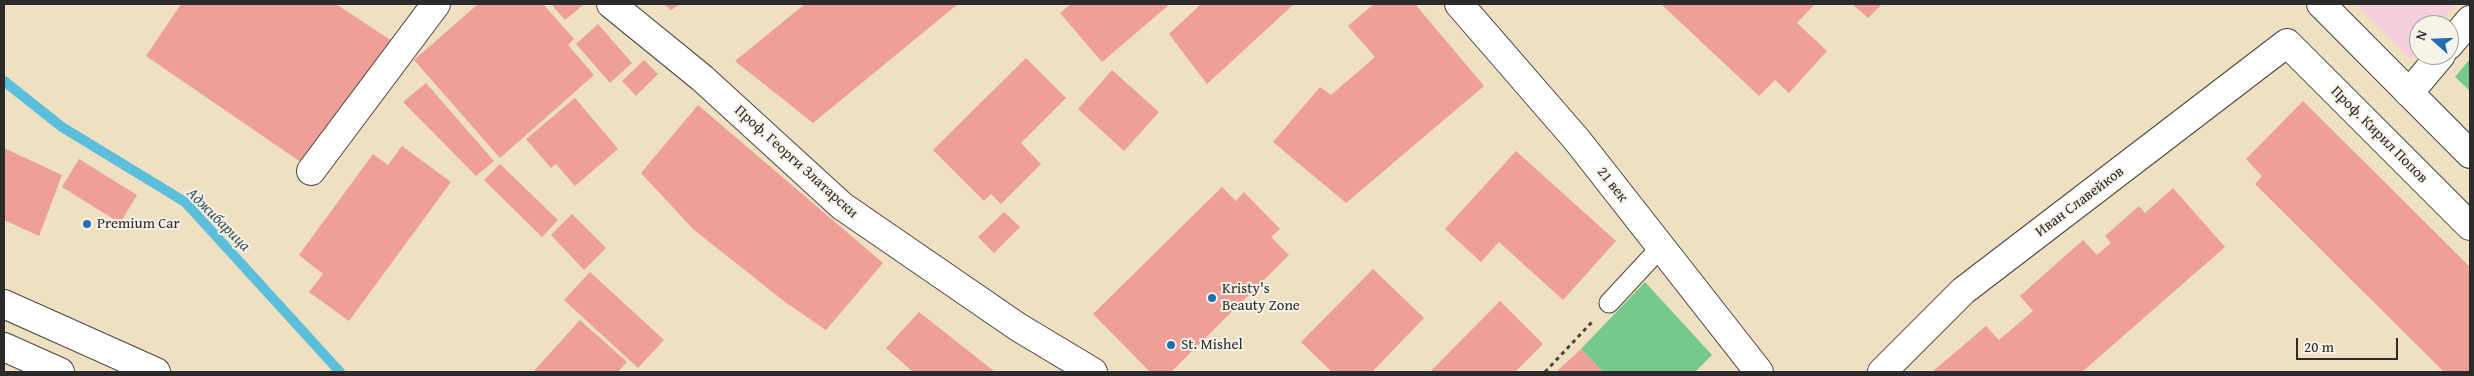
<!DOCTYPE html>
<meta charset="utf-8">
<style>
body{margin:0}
#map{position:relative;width:2474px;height:376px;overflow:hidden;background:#efe0c1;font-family:"Gentium Book Plus",serif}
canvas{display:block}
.frame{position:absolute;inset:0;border:5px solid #2b2b2b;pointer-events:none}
.north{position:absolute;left:2409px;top:15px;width:50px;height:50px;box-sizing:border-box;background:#f7f3e8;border:1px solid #a5a39c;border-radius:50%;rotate:290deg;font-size:14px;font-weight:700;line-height:20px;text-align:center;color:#2b2b2b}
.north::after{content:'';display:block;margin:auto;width:18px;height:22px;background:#1f6fb2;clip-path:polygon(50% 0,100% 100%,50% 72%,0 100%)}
.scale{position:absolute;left:2296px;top:338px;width:102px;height:22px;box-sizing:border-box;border:2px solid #2b2b2b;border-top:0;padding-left:6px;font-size:15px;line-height:18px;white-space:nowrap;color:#2b2b2b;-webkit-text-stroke:4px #f7f3e8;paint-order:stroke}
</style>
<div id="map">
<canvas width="2474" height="376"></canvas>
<div class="frame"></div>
<div class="north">N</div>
<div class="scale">20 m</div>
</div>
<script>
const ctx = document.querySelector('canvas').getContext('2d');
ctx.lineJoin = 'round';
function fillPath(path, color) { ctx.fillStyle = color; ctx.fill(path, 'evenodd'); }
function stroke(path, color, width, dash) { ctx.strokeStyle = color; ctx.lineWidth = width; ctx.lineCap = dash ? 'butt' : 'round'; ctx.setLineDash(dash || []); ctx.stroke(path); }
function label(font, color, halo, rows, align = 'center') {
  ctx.font = font + ' "Gentium Book Plus",serif'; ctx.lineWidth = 4; ctx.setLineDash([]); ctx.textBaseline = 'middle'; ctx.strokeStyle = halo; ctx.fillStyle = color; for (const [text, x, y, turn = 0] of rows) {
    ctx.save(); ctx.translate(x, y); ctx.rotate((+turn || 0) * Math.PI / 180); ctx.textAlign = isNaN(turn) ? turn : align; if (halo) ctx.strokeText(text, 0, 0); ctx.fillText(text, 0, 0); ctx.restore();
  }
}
const built = new Path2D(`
 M2356,4H2455L2438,25H2419V47L2410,59Z`);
const green = new Path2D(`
 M2470,59V91L2455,77Z
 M1645,282L1712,355L1695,372H1603L1581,349Z`);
const stream = new Path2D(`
 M4,81L62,127L185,202L340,372`);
const building = new Path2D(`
 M181,4H336L395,43L305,165L146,56Z
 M478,4H543L574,39L568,45L594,75L500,158L414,60Z
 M551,4H582L583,5L565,20Z
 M664,4H680L671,10Z
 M805,4H958L813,123L735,61Z
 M1071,4H1170L1102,62L1060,13Z
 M1201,4H1294L1207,84L1169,34Z
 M1374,4H1415L1484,86L1346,203L1273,142L1320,87L1331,95L1375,57L1348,26Z
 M1661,4H1815L1797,23L1827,51L1789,93L1775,80L1759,96Z
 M1852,4H1882L1868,18Z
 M598,24L632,63L610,83L576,44Z
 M1026,58L1066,98L1021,143L1041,164L1001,204L991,194L984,201L933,150Z
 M644,60L658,74L636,96L622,81Z
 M1112,70L1159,112L1124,151L1078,109Z
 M426,83L494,161L476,176L403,102Z
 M575,98L618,149L575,186L556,164L551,168L526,139Z
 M2303,101L2470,267V372H2444L2255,184L2262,176L2246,159Z
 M698,105L883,263L826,330L785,302L693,229L641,173Z
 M402,146L451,182L349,321L309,292L323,274L299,255L373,154L388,165Z
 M4,148L62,175L39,236L4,220Z
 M1516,151L1616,241L1563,300L1499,242L1481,262L1445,229Z
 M79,159L137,195L120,223L62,187Z
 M500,164L558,220L542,237L484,180Z
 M1222,187L1236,201L1244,192L1280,229L1271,237L1289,255L1171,372H1150L1093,314Z
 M2173,188L2225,247L2082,372H1932L1986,326L1999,340L2033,311L2020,296L2083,240L2097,255L2111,243L2105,236L2139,206L2145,213Z
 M1004,212L1020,227L994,253L978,237Z
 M572,214L606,248L584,270L551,235Z
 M1373,269L1424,318L1372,372H1332L1301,342Z
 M590,272L664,340L638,368L564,300Z
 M1500,301L1543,344L1515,372H1430Z
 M919,312L995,372H913L886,348Z
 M580,320L627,362L618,372H533Z
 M1581,349L1603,372H1556Z`);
const path = new Path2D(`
 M1545,372L1592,322`);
const service = new Path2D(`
 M1609,303L1661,247`);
const minor = new Path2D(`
 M611,4L702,78L842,206L1018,327L1093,372
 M1459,4L1577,140L1759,372
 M2321,4L2470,154
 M2449,45L2470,20
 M2409,93L2441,55
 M311,171L436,4
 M1882,372L1963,291L2287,43L2470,226`);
const secondary = new Path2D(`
 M4,304L156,372
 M4,347L60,372`);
const markers = [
 [87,224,5,"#1f6fb2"],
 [1212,298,5,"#1f6fb2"],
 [1171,345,5,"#1f6fb2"]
];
const streetNames = [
 ["Проф. Кирил Попов",2379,135,45],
 ["Проф. Георги Златарски",796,162,42],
 ["21 век",1612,185,52],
 ["Иван Славейков",2080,202,-37]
];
const poiNames = [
 ["Premium Car",97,224],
 ["Kristy's",1222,289],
 ["Beauty Zone",1222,306],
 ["St. Mishel",1181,345]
];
const waterNames = [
 ["Аджибарица",218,220,45]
];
fillPath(built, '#f5cfdc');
fillPath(green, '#75c98d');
stroke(stream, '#5bbeda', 10);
fillPath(building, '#ee9f98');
stroke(service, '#484642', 21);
stroke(minor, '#484642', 30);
stroke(secondary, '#484642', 30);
stroke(path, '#484642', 3, [4, 4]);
stroke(service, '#fff', 19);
stroke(minor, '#fff', 28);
stroke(secondary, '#fff', 28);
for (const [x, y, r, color] of markers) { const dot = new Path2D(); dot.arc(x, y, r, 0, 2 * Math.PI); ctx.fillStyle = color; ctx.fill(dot); stroke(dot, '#f7f3e8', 2); }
label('15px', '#2b2b2b', '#f7f3e8', streetNames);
label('15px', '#2b2b2b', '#f7f3e8', poiNames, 'left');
label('italic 16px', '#395760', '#f7f3e8', waterNames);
</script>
